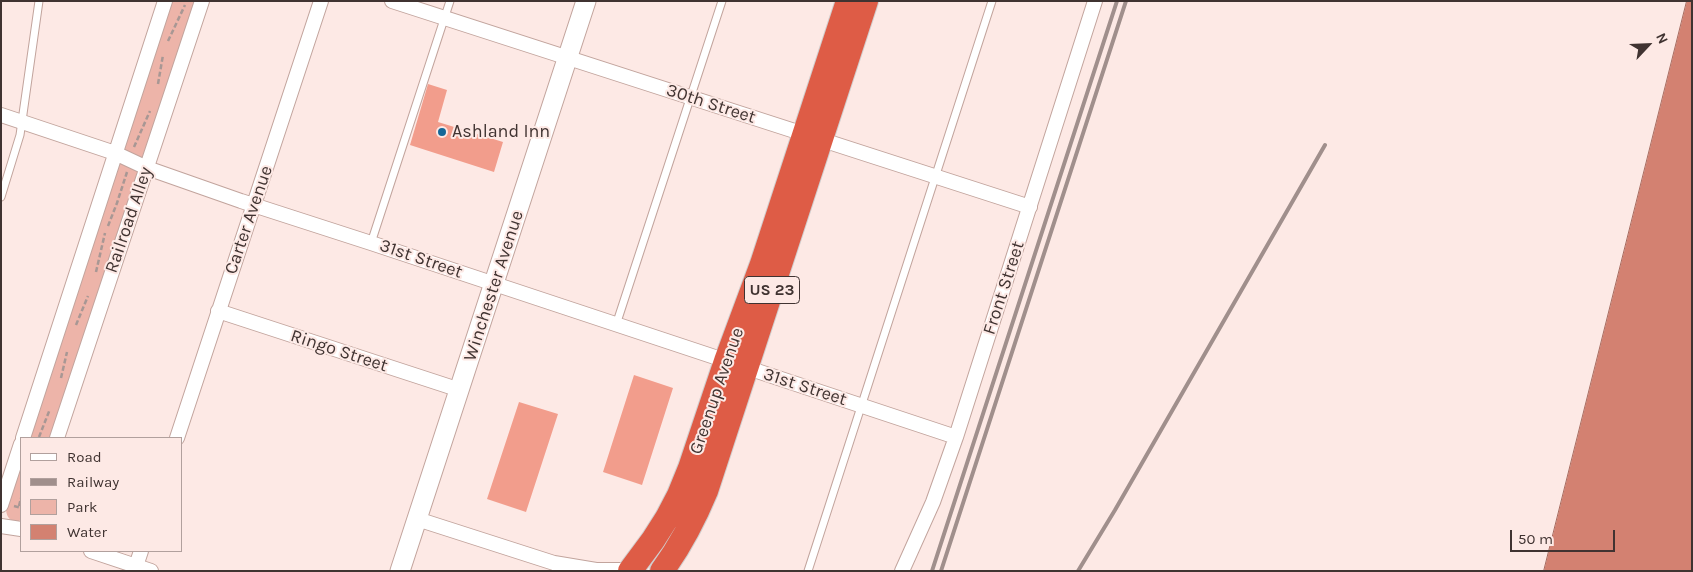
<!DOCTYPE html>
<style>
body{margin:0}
#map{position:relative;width:1693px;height:572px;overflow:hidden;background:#fde9e5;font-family:Karla,sans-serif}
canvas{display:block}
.frame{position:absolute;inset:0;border:2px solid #403331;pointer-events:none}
.legend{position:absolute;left:20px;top:437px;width:162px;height:115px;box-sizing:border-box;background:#fde9e5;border:1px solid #b1a09d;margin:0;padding:6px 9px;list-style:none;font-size:15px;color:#403331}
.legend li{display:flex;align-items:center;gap:10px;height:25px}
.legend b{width:25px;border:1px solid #b1a09d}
.north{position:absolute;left:1623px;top:20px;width:50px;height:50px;-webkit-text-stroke:4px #fde9e5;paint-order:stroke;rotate:65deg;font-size:14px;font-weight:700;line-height:20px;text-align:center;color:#403331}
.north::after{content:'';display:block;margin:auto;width:18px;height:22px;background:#403331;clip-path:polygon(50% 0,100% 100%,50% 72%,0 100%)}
.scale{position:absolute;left:1510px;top:530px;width:105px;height:22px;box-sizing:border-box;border:2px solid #403331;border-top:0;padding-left:6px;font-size:15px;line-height:18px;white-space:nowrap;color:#403331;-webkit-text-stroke:4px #fde9e5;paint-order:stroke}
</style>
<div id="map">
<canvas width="1693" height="572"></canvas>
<div class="frame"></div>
<ul class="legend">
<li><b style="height:6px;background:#fff"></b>Road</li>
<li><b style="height:6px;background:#a08f8c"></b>Railway</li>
<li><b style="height:14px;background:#edb4a9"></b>Park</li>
<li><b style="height:14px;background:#d38171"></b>Water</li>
</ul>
<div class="north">N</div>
<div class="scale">50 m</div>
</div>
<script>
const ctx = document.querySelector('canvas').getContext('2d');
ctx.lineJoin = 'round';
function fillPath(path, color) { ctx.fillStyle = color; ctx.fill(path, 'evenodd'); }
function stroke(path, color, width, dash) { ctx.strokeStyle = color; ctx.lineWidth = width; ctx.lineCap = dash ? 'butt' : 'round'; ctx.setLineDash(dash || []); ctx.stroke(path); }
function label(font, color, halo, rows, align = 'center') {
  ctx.font = font + ' Karla,sans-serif'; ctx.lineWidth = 4; ctx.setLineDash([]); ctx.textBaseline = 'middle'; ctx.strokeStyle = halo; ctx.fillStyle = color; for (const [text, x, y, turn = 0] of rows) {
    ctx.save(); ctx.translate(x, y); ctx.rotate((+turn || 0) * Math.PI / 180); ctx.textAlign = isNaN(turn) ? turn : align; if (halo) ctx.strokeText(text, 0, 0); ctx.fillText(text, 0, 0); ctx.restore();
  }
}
const green = new Path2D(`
 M171,1H195L52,438H29Z
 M21,462V520L16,522C8,520 6,515 6,507Z`);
const water = new Path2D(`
 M1687,1H1692V571H1544Z`);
const building = new Path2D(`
 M428,84L447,90L438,122L503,142L494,172L410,145Z
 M634,375L673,388L642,485L603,472Z
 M519,402L558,414L526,512L487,499Z`);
const path = new Path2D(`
 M168,41L185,5
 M158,84L163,55
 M134,147L150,111
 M108,226L117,203L127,172
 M96,272L105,233
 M76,325L88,296
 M61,378L67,352
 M39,437L50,409
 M14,506L21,508
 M19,506L21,498`);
const lane = new Path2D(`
 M1,197L20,135L39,1
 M371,243L450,1
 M616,325L722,1
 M808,571L992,1`);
const street = new Path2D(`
 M392,1L1030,207
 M1,115L115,153L147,168L241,201L371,243L956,437
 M218,311L460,390
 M23,438L165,1
 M57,438L202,1
 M177,438L321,1
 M1,505L21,444
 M417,519L554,563L596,570H630
 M1,526L21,529
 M91,551L151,571
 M136,566L141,551
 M902,571L933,502L956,437L1095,1`);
const secondary = new Path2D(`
 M400,571L586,1`);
const highway = new Path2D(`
 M630,571L653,540L667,518L679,495L690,468L726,361L762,264L848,1
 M662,571C681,545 694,520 706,491L866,1`);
const rail = new Path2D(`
 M932,571L1117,1
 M941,571L1126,1
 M1078,571L1115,510L1325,145`);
const markers = [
 [442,132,5,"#136798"]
];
const shields = [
 [772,290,55]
];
const shieldNames = [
 ["US 23",772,290]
];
const streetNames = [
 ["30th Street",711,104,18],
 ["Railroad Alley",129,220,-71],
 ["Carter Avenue",249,220,-71],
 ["31st Street",421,259,19],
 ["Winchester Avenue",494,286,-72],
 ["Front Street",1004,288,-72],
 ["Ringo Street",339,351,18],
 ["31st Street",805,387,18],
 ["Greenup Avenue",717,391,-71]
];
const poiNames = [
 ["Ashland Inn",452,132]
];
fillPath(green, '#edb4a9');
fillPath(water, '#d38171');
stroke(water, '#a76a5e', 1);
fillPath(building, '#f29d8c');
stroke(lane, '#c2a49d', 9);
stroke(street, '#c2a49d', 16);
stroke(secondary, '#c2a49d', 21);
stroke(highway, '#d1cece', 26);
stroke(path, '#a89794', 2.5, [5, 2.5]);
stroke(lane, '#fff', 7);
stroke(street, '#fff', 14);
stroke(secondary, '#fff', 19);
stroke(highway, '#de5c46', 24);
stroke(rail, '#a08f8c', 4);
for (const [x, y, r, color] of markers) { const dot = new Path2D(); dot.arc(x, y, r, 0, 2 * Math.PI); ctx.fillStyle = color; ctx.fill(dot); stroke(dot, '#fde9e5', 2); }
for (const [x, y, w] of shields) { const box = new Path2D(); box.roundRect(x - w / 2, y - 13.5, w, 27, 4); ctx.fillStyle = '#fde9e5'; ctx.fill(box); stroke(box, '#403331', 1); }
label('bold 16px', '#403331', null, shieldNames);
label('18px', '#403331', '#fde9e5', streetNames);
label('18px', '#403331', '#fde9e5', poiNames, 'left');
</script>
